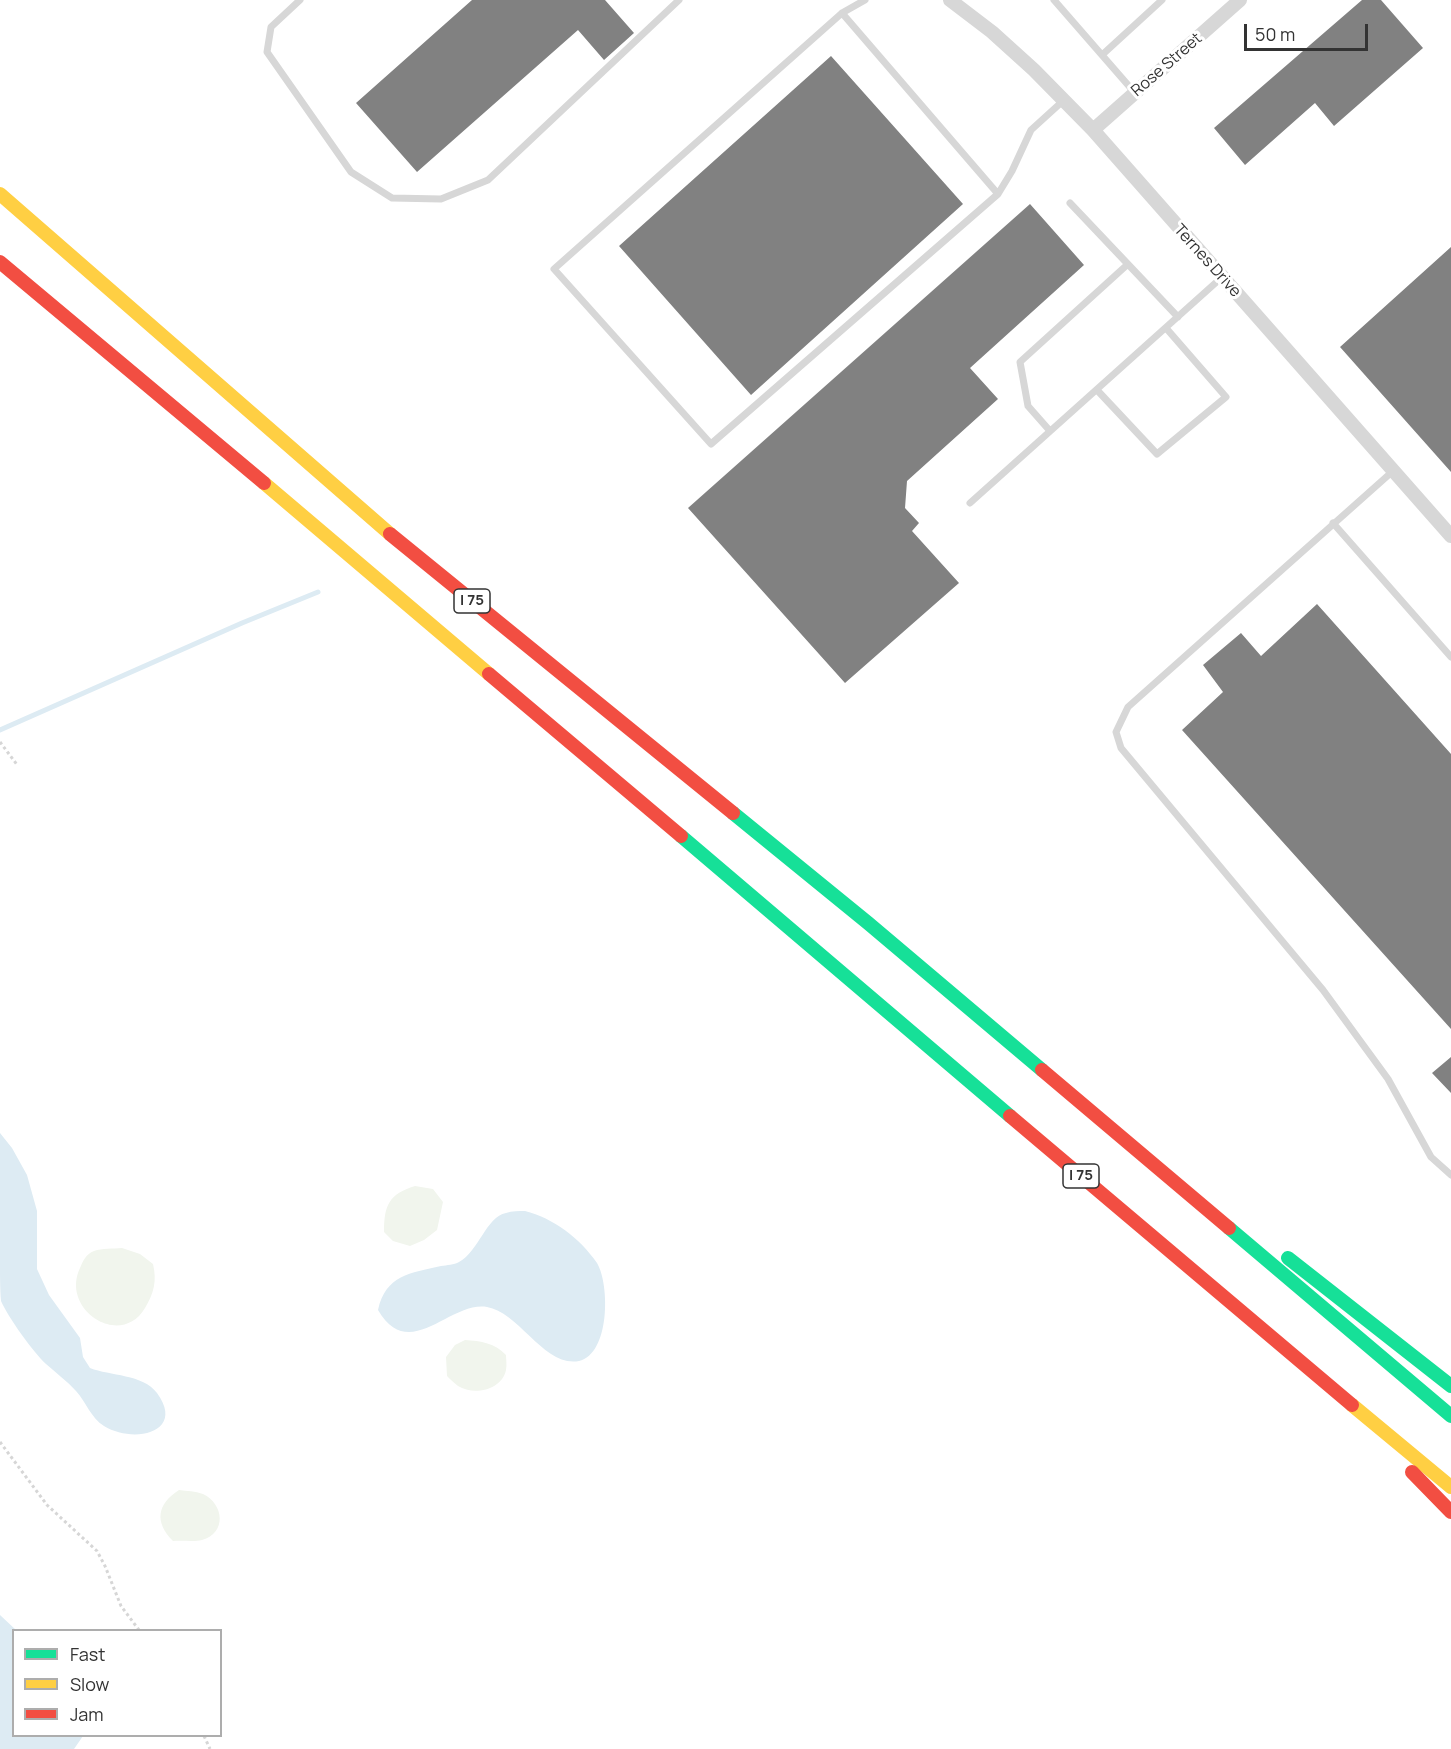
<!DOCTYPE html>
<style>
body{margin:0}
#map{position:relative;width:1451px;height:1749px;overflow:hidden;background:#fff;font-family:Manrope,sans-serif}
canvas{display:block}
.legend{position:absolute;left:12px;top:1629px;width:210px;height:108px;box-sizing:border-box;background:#fff;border:2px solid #adadad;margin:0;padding:8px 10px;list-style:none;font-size:18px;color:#333}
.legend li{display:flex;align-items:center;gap:12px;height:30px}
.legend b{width:30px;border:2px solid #adadad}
.scale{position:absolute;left:1244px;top:24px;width:124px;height:27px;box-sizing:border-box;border:3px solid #333;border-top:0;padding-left:8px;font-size:18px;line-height:21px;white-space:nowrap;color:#333;-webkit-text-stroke:4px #fff;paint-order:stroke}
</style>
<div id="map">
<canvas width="1451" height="1749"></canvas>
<ul class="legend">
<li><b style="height:8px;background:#16e098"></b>Fast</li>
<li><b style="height:8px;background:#ffcf43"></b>Slow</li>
<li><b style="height:8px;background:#f24e42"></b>Jam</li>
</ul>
<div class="scale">50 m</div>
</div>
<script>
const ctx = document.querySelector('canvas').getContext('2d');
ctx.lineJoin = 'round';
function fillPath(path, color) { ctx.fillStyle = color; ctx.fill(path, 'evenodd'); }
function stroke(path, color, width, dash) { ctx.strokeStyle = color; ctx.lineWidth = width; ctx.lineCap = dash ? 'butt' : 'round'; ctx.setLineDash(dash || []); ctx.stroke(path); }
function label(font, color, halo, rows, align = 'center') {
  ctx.font = font + ' Manrope,sans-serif'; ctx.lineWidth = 6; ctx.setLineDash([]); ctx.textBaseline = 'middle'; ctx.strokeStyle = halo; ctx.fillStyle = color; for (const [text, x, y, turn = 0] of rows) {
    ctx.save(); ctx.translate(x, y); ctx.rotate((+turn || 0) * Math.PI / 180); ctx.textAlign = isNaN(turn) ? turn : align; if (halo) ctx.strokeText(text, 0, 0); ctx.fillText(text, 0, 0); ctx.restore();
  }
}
const green = new Path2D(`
 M415,1186L433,1189L443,1202L437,1230L424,1240L410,1246L393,1241L384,1232C384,1205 389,1194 415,1186Z
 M122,1248L140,1254L153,1264C157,1281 154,1293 145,1308C121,1349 60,1310 80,1268C83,1261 86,1254 94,1251C102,1248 113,1249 122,1248Z
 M465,1340C481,1341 495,1343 506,1355C506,1359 507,1365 506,1370C502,1390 474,1396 458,1386C454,1383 450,1379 447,1376L446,1357L455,1345Z
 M179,1490C187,1491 195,1491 203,1494C224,1504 227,1533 202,1540C194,1542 182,1540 173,1541C154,1522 157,1504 179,1490Z`);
const water = new Path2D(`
 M0,1133L12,1148L27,1175L37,1211V1269L49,1295L80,1338L83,1357L90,1368C110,1376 143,1374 157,1393C186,1433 133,1444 104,1426C91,1418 86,1402 76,1391C67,1381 56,1373 46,1364C33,1352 8,1317 1,1301C0,1290 0,1272 0,1260C0,1218 0,1175 0,1133Z
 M525,1211C553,1218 580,1238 597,1263C610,1285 610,1354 579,1361C545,1368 519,1312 487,1307C449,1301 410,1364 378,1310C386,1275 410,1273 441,1266C447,1265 454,1265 459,1262C479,1251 486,1217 506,1213C512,1211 519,1211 525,1211Z
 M0,1615L16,1630H14V1736H83L74,1749H0Z`);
const stream = new Path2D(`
 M0,730L242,623L318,592`);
const building = new Path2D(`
 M472,0H605L634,33L604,60L578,30L417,172L356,103Z
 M1362,0H1381L1423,48L1334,126L1315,103L1245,165L1214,128Z
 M831,56L963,204L751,395L619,246Z
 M1030,204L1084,265L970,368L998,399L907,481L905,508L919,523L912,531L959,583L845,683L688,508Z
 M1451,247V472L1340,347Z
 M1317,604L1451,754V1029L1182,730L1223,692L1203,665L1241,633L1261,656Z
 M1451,1057V1093L1432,1073Z`);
const path = new Path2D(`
 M0,742L18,766
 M0,1442L47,1505L97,1551L105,1566L121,1606L139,1630
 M204,1736L210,1749`);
const lane = new Path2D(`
 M300,0L271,27L267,52L351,172L392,198L441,199L488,180L679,0
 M865,0L842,13L554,269L711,444L998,194L1012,171L1031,130L1064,100
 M1054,0L1135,93
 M842,13L998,194
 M1102,55L1162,0
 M1070,203L1178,317
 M1097,390L1157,454L1226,397L1166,328
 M1050,431L1028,406L1020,362L1128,264
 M1393,471L1128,707L1116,732L1121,748L1323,990L1388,1079L1431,1157L1451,1175
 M970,503L1221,278
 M1333,523L1451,657`);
const street = new Path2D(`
 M950,0L992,32L1034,70L1093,130L1451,536
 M1093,130L1240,0`);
const fast = new Path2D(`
 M733,813L868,923L1042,1070
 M681,836L1010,1116
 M1229,1228L1451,1416
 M1288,1258L1451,1386`);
const slow = new Path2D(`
 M0,194L390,534
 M264,483L489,674
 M1352,1405L1451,1487`);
const jam = new Path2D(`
 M0,262L264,483
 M390,534L733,813
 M489,674L681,836
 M1042,1070L1229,1228
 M1010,1116L1352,1405
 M1412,1472L1451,1512`);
const shields = [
 [472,601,36],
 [1081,1176,36]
];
const shieldNames = [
 ["I 75",472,601],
 ["I 75",1081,1176]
];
const streetNames = [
 ["Rose Street",1167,65,-41],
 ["Ternes Drive",1207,261,48]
];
fillPath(green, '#f1f5ed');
fillPath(water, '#ddebf3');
stroke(stream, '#ddebf3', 5);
fillPath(building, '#818181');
stroke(path, '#d6d6d6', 3, [3, 3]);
stroke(lane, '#d7d7d7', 7);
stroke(street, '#d7d7d7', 14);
stroke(fast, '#16e098', 14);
stroke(slow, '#ffcf43', 14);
stroke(jam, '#f24e42', 14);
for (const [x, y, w] of shields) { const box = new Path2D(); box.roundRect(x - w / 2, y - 12, w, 24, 4.5); ctx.fillStyle = '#fff'; ctx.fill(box); stroke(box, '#333', 1.5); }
label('bold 15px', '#333', null, shieldNames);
label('16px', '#333', '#fff', streetNames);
</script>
